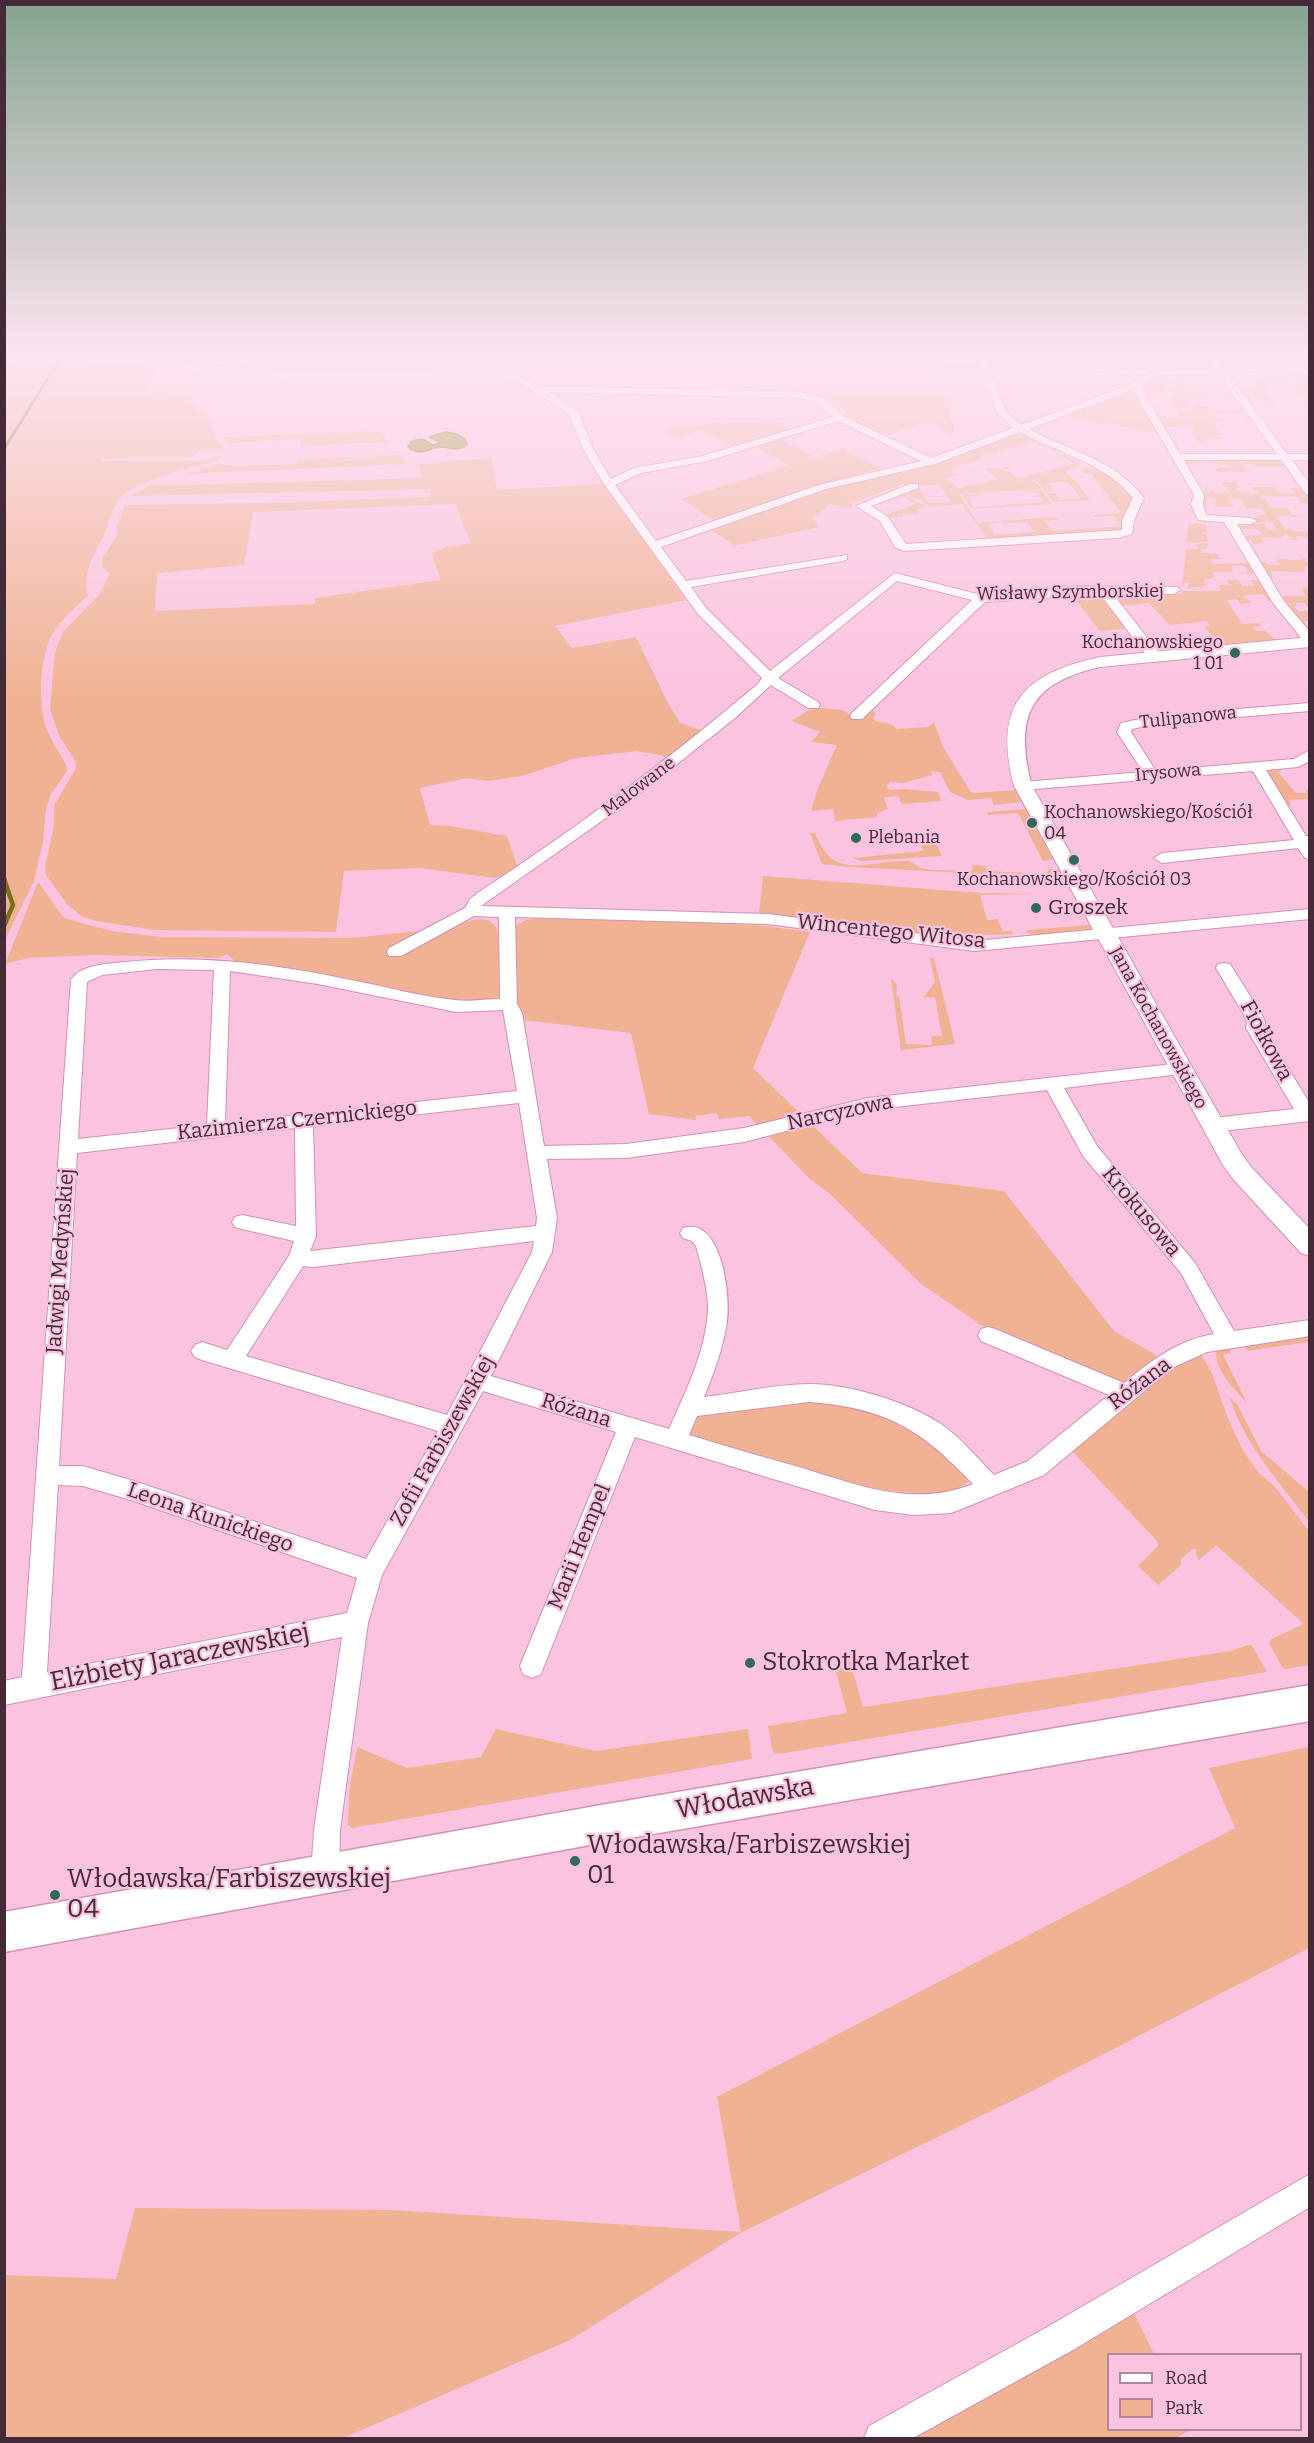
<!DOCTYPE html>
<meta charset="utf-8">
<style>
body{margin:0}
#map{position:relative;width:1314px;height:2443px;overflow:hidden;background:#fbc3df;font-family:Bitter,serif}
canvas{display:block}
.frame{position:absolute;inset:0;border:6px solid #452a38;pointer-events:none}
.legend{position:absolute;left:1107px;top:2353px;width:195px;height:78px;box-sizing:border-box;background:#fbc3df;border:2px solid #b2869c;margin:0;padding:8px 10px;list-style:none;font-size:18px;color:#452a38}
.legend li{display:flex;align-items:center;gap:12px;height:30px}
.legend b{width:30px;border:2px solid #b2869c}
</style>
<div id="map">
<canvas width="1314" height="2443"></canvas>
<div class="frame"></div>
<ul class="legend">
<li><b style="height:8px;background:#fff"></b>Road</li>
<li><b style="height:16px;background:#f0b293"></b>Park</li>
</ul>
</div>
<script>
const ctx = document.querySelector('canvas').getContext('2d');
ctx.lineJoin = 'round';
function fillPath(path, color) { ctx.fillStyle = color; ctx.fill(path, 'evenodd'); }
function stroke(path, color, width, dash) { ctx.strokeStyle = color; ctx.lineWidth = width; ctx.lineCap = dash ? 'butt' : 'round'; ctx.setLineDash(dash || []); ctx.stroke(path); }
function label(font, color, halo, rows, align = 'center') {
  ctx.font = font + ' Bitter,serif'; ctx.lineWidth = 4.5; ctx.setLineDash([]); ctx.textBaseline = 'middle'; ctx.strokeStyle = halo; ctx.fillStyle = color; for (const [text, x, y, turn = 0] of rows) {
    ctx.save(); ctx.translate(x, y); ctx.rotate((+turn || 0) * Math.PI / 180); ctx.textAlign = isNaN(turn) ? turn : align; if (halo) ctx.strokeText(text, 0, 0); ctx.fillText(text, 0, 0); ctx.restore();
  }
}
const green = new Path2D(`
 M210,357H435L433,370C361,372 290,371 218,366L209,364Z
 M17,358H76L158,366L146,393L200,395L190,402L207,417L215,436L225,450H198L194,457L103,458L100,461H207L208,458L224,456L216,461C192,468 135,479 119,500C109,512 109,526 101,541C91,559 83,576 88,596C75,608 62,619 53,633C40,654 38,701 45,724C49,739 59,751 66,765L67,771L51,794L46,809L43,842L34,881L5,940V375Z
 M1286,373L1309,375V404H1300L1299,402L1309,401L1306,396C1294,396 1289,389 1278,389L1271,381H1281L1280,379L1269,377L1268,375H1282L1288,384L1282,383L1284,386H1298L1295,381H1303L1299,377H1289Z
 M1163,376L1168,384H1165L1166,388H1177L1172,382L1180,381L1183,386H1189L1193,392H1212L1215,396H1223L1222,392H1232L1236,397H1183L1189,406L1177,408L1171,404L1178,403H1172L1171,395L1189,392L1170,390L1143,395L1141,388Z
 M1260,380H1265L1273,389L1264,390L1275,404H1260L1258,403L1270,402L1266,397H1254L1251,393H1246L1254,404H1251L1238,386L1243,389H1257L1254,384H1259Z
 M816,390L942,391L954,427L953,435L928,422L885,436L849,419L830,400L816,395Z
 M1120,392L1138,396L1159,433L1059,416Z
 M1194,405L1213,407L1223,411L1244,409L1247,413L1208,414L1210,417H1220L1222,420H1245L1244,417H1250L1253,421H1213L1224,439H1205L1208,443H1199L1191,436H1194L1192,432L1194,431L1192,427L1195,426L1163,427L1156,416L1183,419L1187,416H1179L1176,411L1196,409Z
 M773,421L798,434L781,440L815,457L843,449L880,468L833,482L907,470L1015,433H1025L1050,446H1043L1037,442L997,451L1001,454L979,456L983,460L954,466L957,469L951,473L960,474L944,478L959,488L998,479L984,469L962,473C974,470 989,466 1000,469C1016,472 1013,482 1035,481L1041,489L1024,490L1021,487L1022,490L959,494L978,523L998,521L1000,523L988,524L995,535L1034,532L1027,522L1002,523L1001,521L1056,517L1058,520L1044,521L1052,531L1122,526L1114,516L1094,517L1093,515L1121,513L1091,473H1083L1081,470L1083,468L1101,469L1134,496L1124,530L989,541L962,504L928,507L924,502L904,493L912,485L907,483L854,502L851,504L854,506L848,508L830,504L812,518L819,527L734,546L709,528L719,524L681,499L790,465L755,447L742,451L701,430L673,438L664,429L705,424ZM939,485L951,502L929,503L918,486Z
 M380,431L389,442L300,446L301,439L230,443L225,437Z
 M1064,454L1081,464L1066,471L1073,481H1076L1090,500L1054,502L1047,494L1055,493L1061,500L1081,498L1068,482L1048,483L1054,492H1046L1036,480L1023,481L1003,468L1019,464L1005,469L1019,478L1075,464L1061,456L1048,458Z
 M400,455L408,464L183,474L220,464L235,466L297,464L298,459Z
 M491,458L497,490L604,484L686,600L555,626L572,648L636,637L667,701L680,723L703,731L670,757L637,751L576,758L522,776L488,781L466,778L420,788L430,825L450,826L507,836L518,869L495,878L420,868L344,871L336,932L154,930L96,921L81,916L67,904L46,875L45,867L54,825V806L76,768L75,760L59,736L50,709L55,652L63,632L98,596L110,574L102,566L103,557L117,535V524L125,505L275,503L430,497V489L130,496L148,486L423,478L418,464ZM455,504L471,543L447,547L432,554L441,580L315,598V604L155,611L157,573L244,565L253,512Z
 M1238,458L1242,463H1245L1242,458H1281L1286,467H1255L1253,464H1242L1247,472H1218L1216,470L1218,468L1237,467L1207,462L1185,465L1183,460Z
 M1224,482H1236L1239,487L1236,489L1237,491L1248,492L1250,494H1259L1251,487H1275L1280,493H1294L1290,488L1304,489L1309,497V503H1301L1297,497L1259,496L1264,498L1271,508H1287L1292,515H1309L1294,517L1276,515L1285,529L1309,533V538L1296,536L1297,540H1292L1286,534L1279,538L1263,537L1262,538L1265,543L1253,544L1251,540H1247L1245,536L1272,534H1262L1257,529H1240L1237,527L1264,523L1268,530L1276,529L1272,522H1257L1255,516L1266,515L1262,508H1246L1239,498L1228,499L1234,507H1214L1217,499L1207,497L1206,517H1204L1202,501L1203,494H1206L1204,490L1213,491L1215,493L1230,492L1222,484Z
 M1042,490L1052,504L972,509L962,495L981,494L982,495L967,497L974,507L1044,502L1036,492H1017Z
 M904,494L926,507L917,509L919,514H902L903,517H888L869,506L883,501L872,507L886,515L916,504L901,496L885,501Z
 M1195,523L1207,525V532L1201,533L1207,535L1208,542L1186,543L1188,525Z
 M1208,543L1209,546H1205L1206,549H1200L1203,553H1216L1221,559H1210L1212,564L1249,563L1256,574L1234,573L1248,572L1244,566H1233L1232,570L1235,572H1213L1215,577L1204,580L1206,586L1187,588L1189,583L1185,582L1182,588L1186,549H1198L1197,544Z
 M1301,558H1304L1309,565L1305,567L1304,572L1270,571L1273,578H1268L1258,560L1270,565H1281L1276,559L1301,560Z
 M1227,580H1238L1242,586L1254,585L1251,580H1259L1274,601H1268L1263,594L1243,596L1252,603L1240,604L1237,599L1227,600L1242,624L1258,623L1262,626L1253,627L1256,631H1265L1277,641L1221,645L1204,627L1210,626L1207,621L1170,625L1149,603L1120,606L1112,594H1181L1182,591H1221L1218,585H1230Z
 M1301,588H1309V608L1304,603H1296L1297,606H1294L1298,611H1309V621H1304L1309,629V637L1287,605L1294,604L1286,603L1282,596H1306Z
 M1100,594L1129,628L1100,631L1072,595Z
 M821,708L842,710L859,719L871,709L876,714L873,717L875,721L893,725L896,729L928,727L934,723L944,749L971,792L976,793L1015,790L1022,802L994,805L991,798L968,800L950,792L940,772L931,771L932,775L903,783L890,782L886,787L891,790L905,789L938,792L941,801L902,804L898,796L884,797L888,809L877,813V817L835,821L833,809L811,811L818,788L837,745L811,742L820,732L792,721L807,711Z
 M1271,767L1281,769L1279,773L1296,793H1307L1306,790L1309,789V799L1289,800L1291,805H1284L1265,769Z
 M1026,809L1053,859L1043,861L1018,813L988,815L987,812Z
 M810,833H815C835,884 868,859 908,861C914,862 915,866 920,868C927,871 962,870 972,871L973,865L986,866L987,871L1047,874L1048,869H1059L1073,895L1063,878L849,867L822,864Z
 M932,843L937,845L942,856L861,861L853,858L923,851L920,844Z
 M763,876L980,893L1034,894L980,895L987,920L997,919L1003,931H1011L1014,934C928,940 844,925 759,914Z
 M38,882L64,918L111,931L162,937L352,938L447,928L467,921L481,919L490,921L496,927L498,934L501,996L493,999L451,1002L235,961L227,954L218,958L95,955L27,958L5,964Z
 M546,917L758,925L810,932L753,1068L862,1173L1004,1191L1114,1331L1175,1366L1201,1354L1212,1373L1227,1416L1242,1449L1259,1473L1276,1488L1309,1531V1665L1285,1669L1282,1667L1269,1643L1271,1639L1304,1624L1216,1545L1198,1561L1196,1549L1194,1548L1181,1559V1565L1158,1585L1138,1566L1158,1546L1157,1541L1070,1449L1117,1386L981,1325L920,1283L829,1193L810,1179L749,1116L719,1119L717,1113L695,1116L696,1120L649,1114L631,1033L524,1020L522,1011H519L515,989V926L526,920Z
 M1089,925L1091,929L1086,931L1036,936L1026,932L1029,930Z
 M930,958H934L955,1044L901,1050L891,979L897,984L896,996H899L906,1044L932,1045L931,1036H942L935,997H924L935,982Z
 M1309,1335V1342L1247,1351L1244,1344Z
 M1228,1346L1231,1353L1223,1355L1247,1403C1233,1387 1214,1371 1216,1348Z
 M1230,1398L1237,1404L1261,1451L1309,1492V1522C1280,1482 1245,1446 1230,1398Z
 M780,1401H835L909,1422L968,1473L969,1481C928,1521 744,1452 691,1436L688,1432L694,1416Z
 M1251,1644L1267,1672L779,1754L773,1752L768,1726L847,1713L834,1664L850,1661L863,1707L1230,1651Z
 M496,1729L596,1751L748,1729L752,1759L352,1828L348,1825L349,1792L357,1747L407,1768L481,1757Z
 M1309,1747V1948L1032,2091L742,2232L570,2340L343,2438H5V2275L116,2279L135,2208L392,2210L741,2232L717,2097L1235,1828L1209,1768Z
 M1127,2299L1154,2354H1108V2430H1191L1175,2438H881Z`);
const water = new Path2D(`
 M446,432L457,434L466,440L467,445C456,453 450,446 439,447C428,449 419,457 408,447L411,442C420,438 425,438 432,445L438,444L440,442L429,437Z`);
const streamFar2 = new Path2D(`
 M4,449L61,357`);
const streamFar1 = new Path2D(`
 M4,878L9,893`);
const stream = new Path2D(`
 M4,926L13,905L8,891`);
const minor = new Path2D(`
 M79,357H112L287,372H493L525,378L540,386L801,392L822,398L830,403L843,416L931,458L1013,428L997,412L981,374H943L938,371L943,368H979L976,357H984L989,368L1144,369L1147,370L1148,374L1156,370L1215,369L1207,357H1216L1225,369L1310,368V374L1229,375L1287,454H1310V460H1292L1310,484V495L1306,494L1281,460H1184L1204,495L1203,504L1206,515L1251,518L1257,521L1251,524H1237L1284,601L1310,632V645L1306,644L1273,603L1224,522L1198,520L1191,504L1194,495L1133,390L1029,429C1069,451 1116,460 1144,498L1134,520L1132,534L1118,538L904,551L895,547L880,521L856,506L910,484H918V488L871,506L888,517L906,544L1122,530V520L1133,498C1106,463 1058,453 1020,432L935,464L826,489L661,547L686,581L847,555V559L843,561L691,587L706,608L770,671L895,573L981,595L1077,586L1178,587L1180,590L1174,594H1113L1160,654L1161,657L1160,660H1150L1100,594L985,602L862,719H852L850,716L852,713L972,600L897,581L778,678L818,702L820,705L818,708H808L771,685L735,718L633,799L481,906L768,914L975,941L1310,909V919L975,951L768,924L515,917L517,1004L522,1013L544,1146L626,1144L744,1128L868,1098L1182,1063L1188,1065L1191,1069L1188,1073L1064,1088L1097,1146L1195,1263L1234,1331L1310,1320V1336L1207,1352L1172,1368L1044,1475L959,1510L951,1513L914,1515L875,1510L635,1437L544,1666L541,1674L532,1678L523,1674L520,1666L616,1432L483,1391L382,1575L368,1623L340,1830L339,1874L335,1884L325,1888L315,1884L311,1874L314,1830L342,1637L4,1705V1681L22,1677L71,980C81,964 108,964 125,962C204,954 279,965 356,981C388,987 422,997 455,1000C470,1002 486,999 500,999L499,917L474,916L401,956H389L387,952L389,948L465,908L470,899L479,892C577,828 669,759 758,684L762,678L698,614L604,484L583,449L569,414L519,382L493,378H287L84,360ZM991,374L1144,375L1146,374L1132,384L1021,425L1006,412ZM1154,375H1219L1277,454H1180L1140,387ZM549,392L801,398L819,404L833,417L702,456L634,468L611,479L593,449L578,411ZM838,421L921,461L819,485L656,541L615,485L641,473L707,461ZM157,969L214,970L207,1125L78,1139L87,982L102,975ZM230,971L318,984L456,1012L503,1010L517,1091L225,1123ZM1047,1090L1083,1156L1181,1273L1214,1334C1179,1339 1151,1361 1124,1383L995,1329L988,1327L981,1329L978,1335L981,1341L1109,1395L1028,1461L994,1475C977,1458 961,1438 941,1424C908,1402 849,1384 810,1384C775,1384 739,1393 704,1397C714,1373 723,1348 727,1322C731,1297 722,1216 683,1228L680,1233L683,1238L692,1241L696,1246C701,1265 707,1285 708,1305C708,1347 686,1391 669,1429L491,1376L552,1252L557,1218L547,1159L626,1158L744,1142L868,1110ZM519,1103L537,1218L536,1226L310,1251L316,1236L313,1126ZM295,1128L296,1226L242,1215L235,1217L232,1222L235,1227L242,1229L294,1241L289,1256L227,1350L202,1342L195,1345L191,1351L195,1357L202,1360L438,1431L366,1559L134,1481L83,1466H59L77,1153ZM534,1241L532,1252L447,1415L246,1356L303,1266L314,1267ZM809,1402C886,1408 921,1429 973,1484C913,1508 858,1485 799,1467C762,1457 726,1446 689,1435L697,1416ZM58,1485L83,1486L134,1501L357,1578L347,1613L47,1672Z
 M1310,703V711L1154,724L1132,729L1131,732L1156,771L1294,759L1310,750V761L1298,767L1266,770L1306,836H1310V859L1305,858L1298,848L1162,863L1154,858L1162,853L1294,840L1253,771L1023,790L1016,786L1023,782L1143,772L1117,732L1121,723L1154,716Z
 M1224,963L1230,964L1262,1015L1265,1022L1264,1028L1310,1104V1121L1213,1132L1207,1130L1204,1125L1207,1120L1213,1118L1294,1109L1246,1028L1247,1022L1244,1015L1216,968L1218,964Z
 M1310,2174V2207L1073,2350L913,2438H864L869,2426L1049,2326Z`);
const tertiary = new Path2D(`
 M1310,637V647L1100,667C1029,683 1014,717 1032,786L1241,1153L1251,1167L1310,1229V1256L1301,1253L1233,1179L1223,1165L1014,786C993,704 1023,674 1100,657Z`);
const secondary = new Path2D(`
 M1310,1685V1721L601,1843L4,1952V1912L601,1805Z`);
const markers = [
 [1235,653,6,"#2f6b56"],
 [1032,823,6,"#2f6b56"],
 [856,838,6,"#2f6b56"],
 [1074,860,6,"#2f6b56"],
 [1036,908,6,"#2f6b56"],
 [750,1663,6,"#2f6b56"],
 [575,1861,6,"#2f6b56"],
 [55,1895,6,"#2f6b56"]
];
const farStreetnames = [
 ["Wisławy Szymborskiej",1070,593,-1],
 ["Tulipanowa",1188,718,-6],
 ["Irysowa",1168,773,-5],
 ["Malowane",639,787,-37],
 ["Jana Kochanowskiego",1158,1028,61]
];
const farPoinames = [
 ["Kochanowskiego",1223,643,"right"],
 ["1 01",1223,664,"right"],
 ["Kochanowskiego/Kościół",1044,813],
 ["04",1044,834],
 ["Plebania",868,838],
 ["Kochanowskiego/Kościół 03",1074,880,"center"]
];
const poiNames = [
 ["Groszek",1048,908]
];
const streetNames = [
 ["Wincentego Witosa",891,932,6],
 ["Fiołkowa",1266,1041,62],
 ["Narcyzowa",840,1113,-12],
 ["Kazimierza Czernickiego",297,1121,-6],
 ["Krokusowa",1141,1212,50],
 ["Jadwigi Medyńskiej",61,1261,-86],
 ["Różana",1140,1384,-37],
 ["Różana",576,1411,17],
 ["Zofii Farbiszewskiej",443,1441,-61],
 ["Leona Kunickiego",210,1518,19],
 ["Marii Hempel",580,1547,-68]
];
const nearStreetnames = [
 ["Elżbiety Jaraczewskiej",180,1658,-11],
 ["Włodawska",745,1799,-10]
];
const nearPoinames = [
 ["Stokrotka Market",762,1663],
 ["Włodawska/Farbiszewskiej",587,1846],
 ["01",587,1876],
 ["Włodawska/Farbiszewskiej",67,1880],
 ["04",67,1910]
];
fillPath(green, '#f0b293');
fillPath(water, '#908c0b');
stroke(water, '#7a6f18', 1.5);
stroke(streamFar2, '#7a6f18', 3);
stroke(streamFar1, '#7a6f18', 4);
stroke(stream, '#7a6f18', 4.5);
stroke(minor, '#d391b3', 2);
stroke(tertiary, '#d391b3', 2);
stroke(secondary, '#d391b3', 3);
fillPath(minor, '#fff');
fillPath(tertiary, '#fff');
fillPath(secondary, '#fff');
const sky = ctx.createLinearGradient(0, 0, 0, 699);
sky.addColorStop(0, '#85a490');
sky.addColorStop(0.51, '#fde4f1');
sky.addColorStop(1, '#fde4f100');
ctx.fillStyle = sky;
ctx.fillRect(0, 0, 1314, 699);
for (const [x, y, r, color] of markers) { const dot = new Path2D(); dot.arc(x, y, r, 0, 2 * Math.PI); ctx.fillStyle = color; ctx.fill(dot); stroke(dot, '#fbc3df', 2); }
label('18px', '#452a38', '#fbc3df', farStreetnames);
label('18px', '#452a38', '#fbc3df', farPoinames, 'left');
label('21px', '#452a38', '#fbc3df', poiNames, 'left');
label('21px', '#452a38', '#fbc3df', streetNames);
label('26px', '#452a38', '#fbc3df', nearStreetnames);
label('26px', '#452a38', '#fbc3df', nearPoinames, 'left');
</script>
